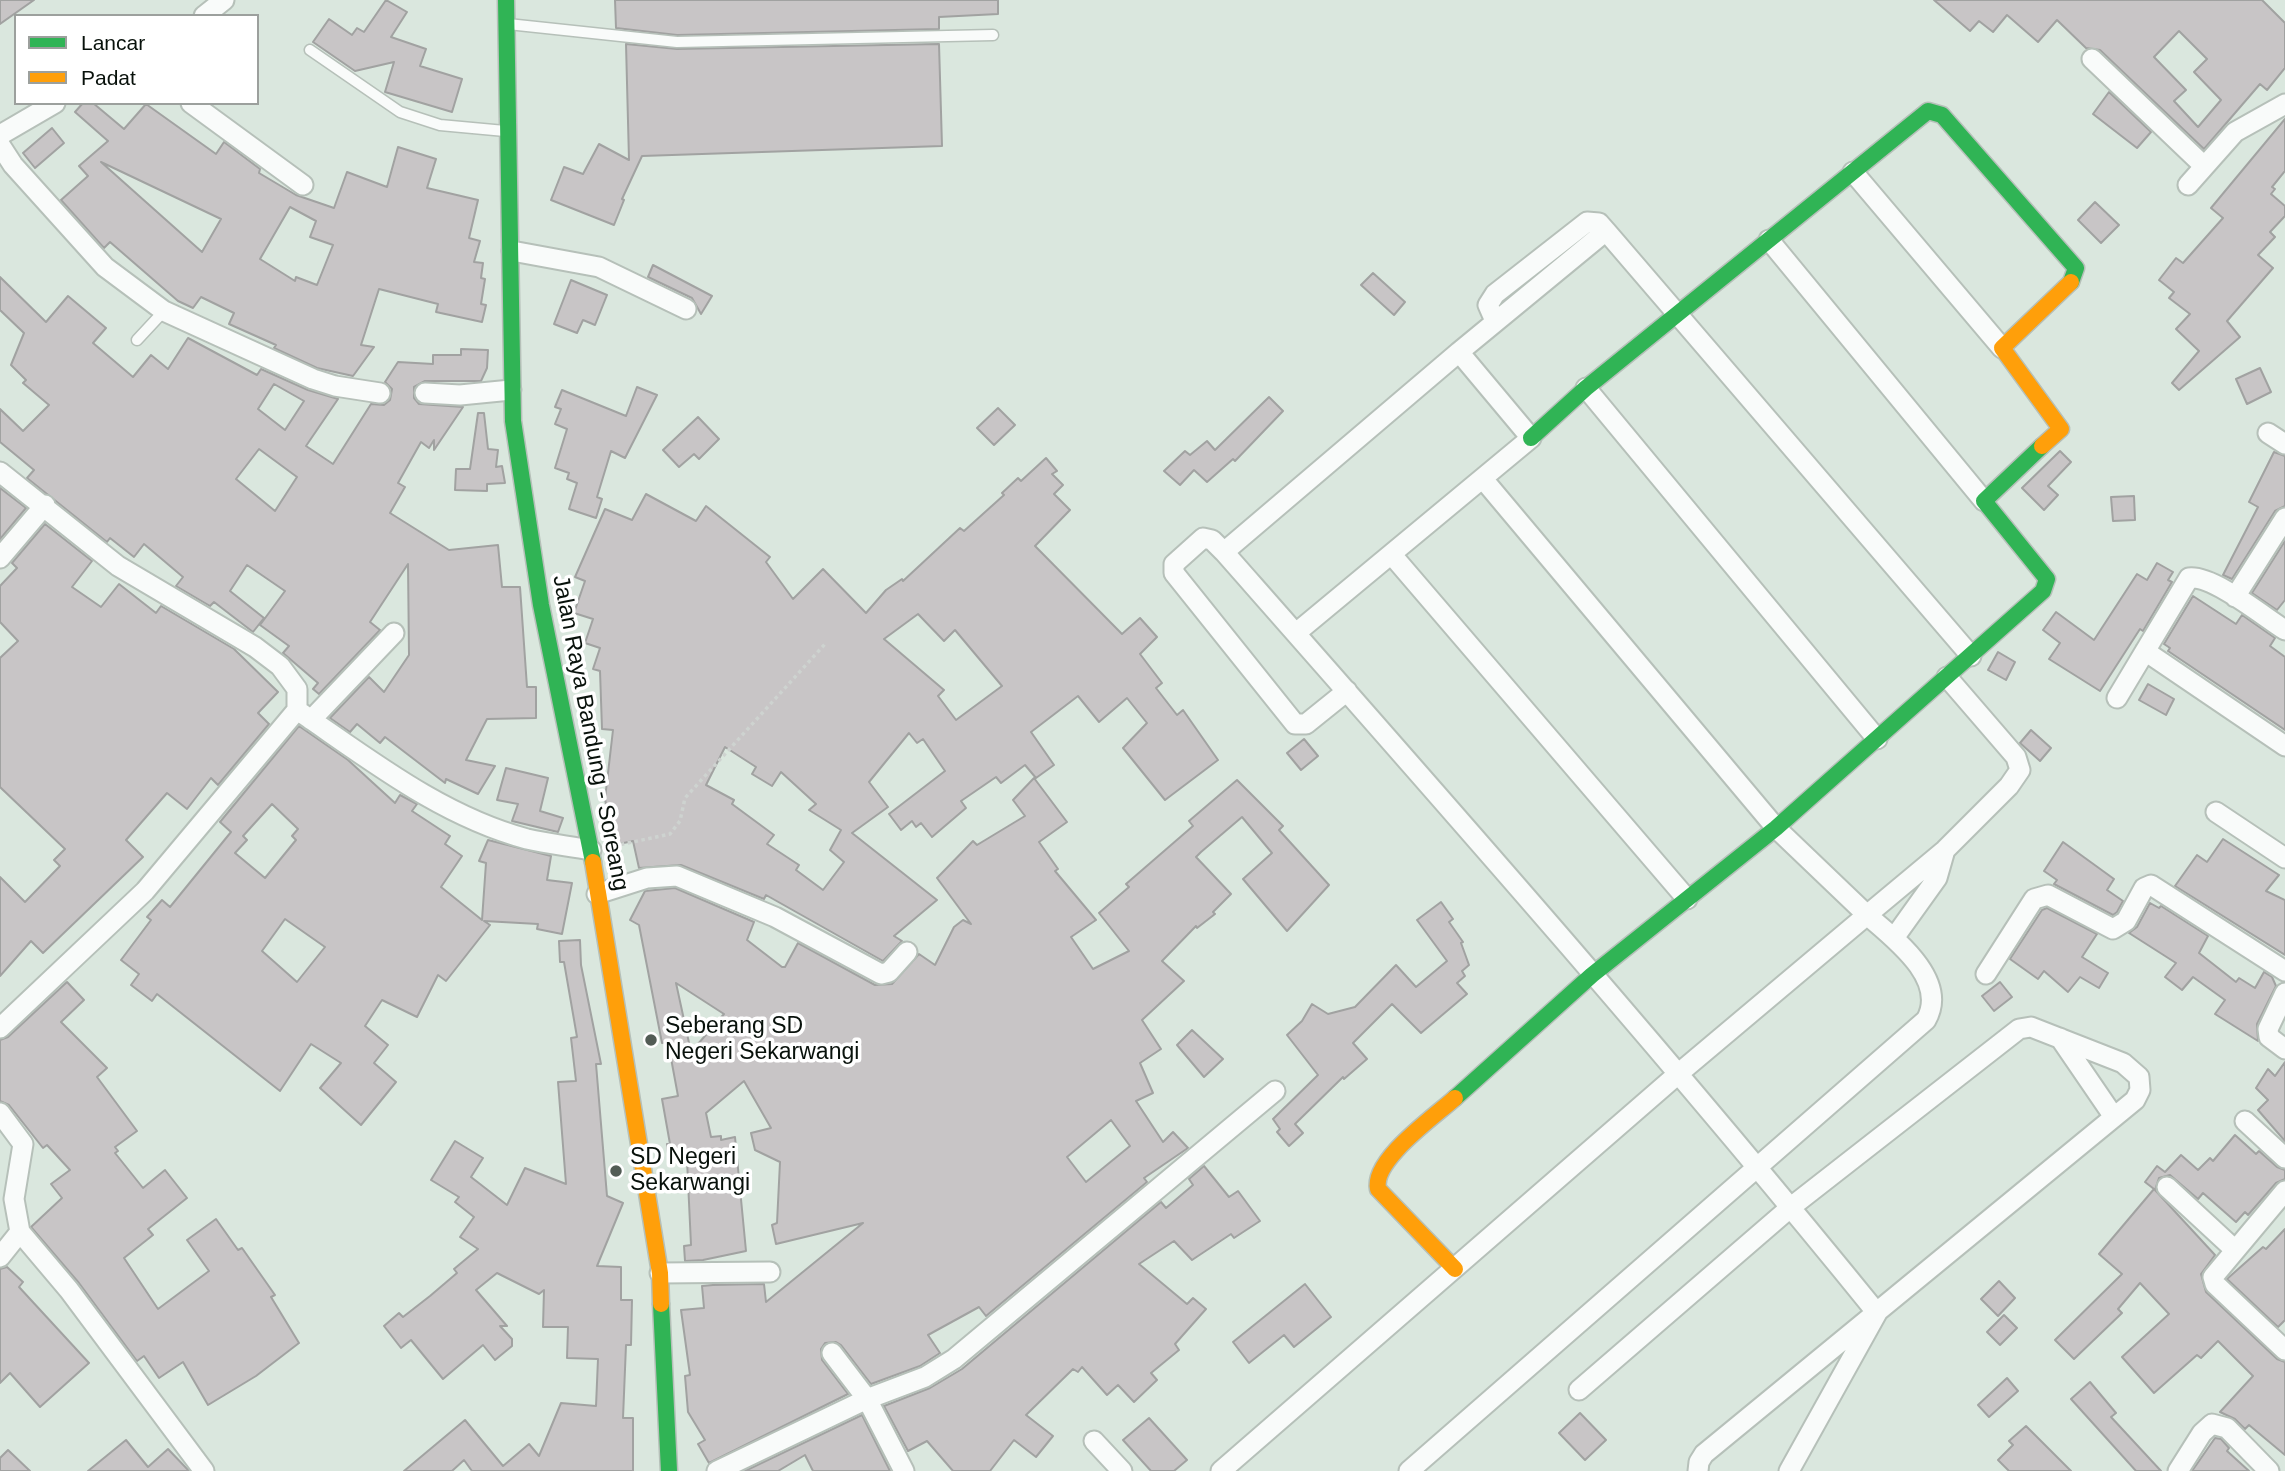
<!DOCTYPE html>
<style>
body{margin:0}
#map{position:relative;width:2285px;height:1471px;overflow:hidden;background:#dae7de;font-family:Arial,sans-serif}
canvas{display:block}
.legend{position:absolute;left:14px;top:14px;width:245px;height:91px;box-sizing:border-box;background:#fff;border:2px solid #9ca09d;margin:0;padding:9px 12px;list-style:none;font-size:21px;color:#08110b}
.legend li{display:flex;align-items:center;gap:14px;height:35px}
.legend b{width:35px;border:2px solid #9ca09d}
</style>
<div id="map">
<canvas width="2285" height="1471"></canvas>
<ul class="legend">
<li><b style="height:9px;background:#30b455"></b>Lancar</li>
<li><b style="height:9px;background:#ff9f0a"></b>Padat</li>
</ul>
</div>
<script>
const ctx = document.querySelector('canvas').getContext('2d');
ctx.lineJoin = 'round';
function fillPath(path, color) { ctx.fillStyle = color; ctx.fill(path, 'evenodd'); }
function stroke(path, color, width, dash) { ctx.strokeStyle = color; ctx.lineWidth = width; ctx.lineCap = dash ? 'butt' : 'round'; ctx.setLineDash(dash || []); ctx.stroke(path); }
function label(font, color, halo, rows, align = 'center') {
  ctx.font = font + ' Arial,sans-serif'; ctx.lineWidth = 7; ctx.setLineDash([]); ctx.textBaseline = 'middle'; ctx.strokeStyle = halo; ctx.fillStyle = color; for (const [text, x, y, turn = 0] of rows) {
    ctx.save(); ctx.translate(x, y); ctx.rotate((+turn || 0) * Math.PI / 180); ctx.textAlign = isNaN(turn) ? turn : align; if (halo) ctx.strokeText(text, 0, 0); ctx.fillText(text, 0, 0); ctx.restore();
  }
}
const building = new Path2D(`
 M0,0H34L0,24Z
 M386,0L407,12L391,37L426,49L420,66L462,79L452,112L385,92L394,62L355,71L313,42L329,19L352,35L357,28L364,32Z
 M615,0H998V14L939,17V29L677,35L616,28Z
 M1934,0H2262L2285,23V68L2267,90L2260,84L2204,149L2100,50L2086,48L2057,20L2038,42L2007,15L1993,32L1979,21L1970,31ZM2179,31L2207,59L2194,72L2221,100L2198,127L2174,101L2186,90L2154,57Z
 M626,44L677,49L939,44L942,146L642,156L622,199L624,200L614,225L551,200L564,167L583,174L599,144L629,160Z
 M2109,92L2151,132L2137,148L2093,114Z
 M83,103H93L124,129L146,104L216,154L224,142L260,169L259,173L296,195L334,208L347,172L387,187L398,147L436,159L427,188L478,200L469,238L480,241L474,262L483,263L481,278L485,279L481,304L486,305L482,322L436,312L438,304L379,289L361,345L374,347L353,376L317,368L274,348L276,345L229,324L234,313L201,297L193,308L178,301L110,242L104,248L61,200L88,176L79,166L108,141L75,112ZM101,162L221,219L202,252ZM290,207L316,221L310,237L333,245L317,285L296,277L295,281L260,259Z
 M2285,119V171L2272,187L2275,189L2271,194L2285,206V216L2270,232L2275,237L2258,255L2273,268L2227,321L2240,337L2179,390L2172,383L2199,351L2176,329L2190,314L2169,298L2174,292L2159,280L2176,258L2183,263L2223,218L2211,208Z
 M52,128L64,143L35,168L23,153Z
 M2095,202L2119,225L2101,243L2078,220Z
 M653,265L712,296L701,314L692,298L648,277Z
 M1373,273L1405,302L1394,315L1361,285Z
 M0,277L46,322L68,296L106,328L93,343L133,377L151,355L168,369L188,338L257,375L261,369L308,390L338,399L306,446L333,464L371,404L384,405L390,400L392,389L385,382L398,362L433,364V355H461V349L488,350L487,368L481,381H425L414,387V398L419,404L463,407L434,450V440L429,448L421,442L398,483L405,487L390,513L449,550L498,545L502,587H520L527,687H536V718L487,719L466,760L495,766L478,794L446,779L445,783L385,737L380,743L357,724L350,732L330,718L369,677L384,692L409,655L408,564L370,622L380,630L319,694L313,689L318,683L283,653L289,646L260,625L285,591L247,565L230,591L264,618L253,632L214,602L210,606L176,586L183,577L144,544L134,557L110,538L107,542L27,478L34,470L0,442V409L23,431L49,405L23,383L26,380L11,365L24,333L0,310ZM274,384L304,401L285,430L258,409ZM259,449L297,477L275,511L236,479Z
 M571,280L607,295L595,325L583,320L577,333L554,324Z
 M2260,368L2271,392L2247,404L2236,379Z
 M637,387L657,395L625,458L611,451L597,497L602,499L596,518L569,509L577,483L567,479L569,473L555,468L567,429L555,424L561,409L555,407L562,390L626,416Z
 M1269,397L1283,411L1235,461L1233,459L1207,482L1194,470L1180,485L1164,471L1185,451L1190,455L1207,441L1215,450Z
 M998,408L1015,425L994,445L977,428Z
 M478,413H484L488,449L498,450L496,467L502,466L505,483L487,484V491L455,490L456,469H470Z
 M698,417L719,439L699,459L694,454L679,467L663,450Z
 M2060,451L2071,462L2048,486L2058,495L2044,510L2022,488Z
 M2274,452L2285,456V506L2275,511L2232,579L2223,575L2258,507L2249,502Z
 M1046,458L1057,471L1052,474L1063,485L1054,494L1070,510L1035,546L1122,634L1140,618L1157,637L1140,654L1162,683L1156,688L1177,715L1183,710L1218,760L1165,800L1123,748L1147,723L1127,698L1099,722L1078,696L1031,732L1054,765L1036,778L1025,765L1001,783L996,777L961,801L966,808L932,837L921,823L916,827L912,821L901,830L889,814L945,771L923,739L917,743L909,733L869,782L888,807L852,833L937,900L894,936L902,941L883,961L766,895L764,899L681,865L639,868L633,841L614,845L605,799L613,730L602,729L600,671L593,669L600,648L585,643L593,619L574,613L585,581L575,577L605,509L632,520L646,494L696,521L706,506L770,557L766,562L793,599L823,569L866,613L886,590L902,579L903,581L960,528L964,531L1004,495L1002,493L1018,478L1021,481ZM918,614L944,641L955,630L1002,686L956,720L938,696L944,690L884,639ZM725,747L756,767L752,774L772,786L781,772L816,804L809,810L841,830L830,850L844,862L823,890L796,870L799,865L767,844L774,835L732,804L734,800L706,785Z
 M0,488L26,508L0,539Z
 M2134,496L2135,520L2113,521L2111,497Z
 M45,524L92,561L72,587L101,607L119,584L156,613L161,606L234,649L278,692L258,713L269,724L218,785L211,778L187,809L167,793L126,840L143,857L43,953L31,941L0,976V877L25,902L60,866L54,860L65,849L0,787V658L18,641L0,622V586L17,568L12,563Z
 M2285,541V600L2277,610L2252,593Z
 M2157,563L2173,572L2168,580L2172,582L2143,631L2140,629L2100,691L2049,659L2060,643L2043,630L2056,612L2094,640L2137,574L2147,580Z
 M2193,596L2236,624L2242,615L2275,638L2270,646L2285,657V730L2168,651L2170,648L2164,644Z
 M1998,652L2015,662L2006,680L1988,670Z
 M2148,684L2174,699L2166,715L2139,700Z
 M299,726L348,760L395,803L400,795L417,804L412,811L450,836L445,844L462,856L441,887L482,920L486,863L479,861L488,840L551,856L547,880L572,883L562,934L537,929L538,924L484,921L490,925L446,981L438,975L417,1017L382,1000L365,1026L388,1045L374,1063L396,1082L361,1125L320,1088L341,1063L311,1044L280,1091L157,994L152,1001L131,985L139,974L121,960L151,920L147,917L162,900L170,907L231,832L220,822ZM272,804L298,829L292,836L296,840L265,878L235,853L247,840L243,836ZM285,919L325,947L297,982L262,951Z
 M2031,730L2051,748L2040,761L2020,743Z
 M1304,739L1318,756L1301,770L1287,753Z
 M506,768L548,778L540,811L563,818L558,832L512,821L518,804L497,800Z
 M1034,778L1067,822L1039,842L1058,869L1055,871L1096,920L1071,937L1093,969L1129,951L1099,913L1129,887L1126,884L1193,826L1189,821L1237,780L1283,826L1279,830L1329,885L1287,931L1243,879L1272,853L1242,817L1201,852L1196,857L1231,894L1213,912L1215,914L1197,928L1196,926L1162,961L1184,981L1142,1020L1161,1049L1140,1063L1153,1093L1136,1101L1163,1142L1173,1132L1188,1148L1144,1178L1147,1182L986,1316L979,1307L928,1335L940,1353L920,1366L871,1384L841,1345L836,1342L825,1343L821,1349L822,1360L848,1394L709,1463L698,1444L705,1440L688,1412L685,1376L690,1375L681,1310L704,1308L702,1286L713,1285L764,1284L766,1302L863,1223L776,1244L772,1225L777,1223L780,1162L755,1150L751,1133L771,1128L744,1081L706,1113L711,1137L721,1136V1140L735,1137L746,1251L703,1260L685,1261L684,1246L691,1245L687,1160L669,1163L667,1144H670L662,1099L678,1096L668,1042L662,1043L639,925L630,920L645,891L675,888L754,922L747,940L782,967H785L798,943L875,985L892,984L919,954L935,965L954,927L963,920L971,924L937,878L973,841L977,845L1025,816L1013,800ZM676,983L724,1014L691,1052ZM1111,1120L1130,1146L1086,1182L1067,1157Z
 M2223,839L2279,875L2266,891L2285,900V955L2175,886L2197,855L2207,862Z
 M2063,842L2114,879L2107,890L2123,901L2117,912L2113,915L2054,884L2057,880L2044,871Z
 M1441,902L1453,919L1449,922L1463,942L1461,943L1469,965L1462,971L1465,976L1457,983L1467,994L1421,1033L1392,1004L1353,1043L1367,1059L1344,1079L1343,1077L1295,1124L1303,1133L1289,1146L1277,1132L1280,1129L1273,1119L1318,1075L1287,1035L1302,1021L1312,1004L1328,1014L1355,1007L1396,965L1416,987L1447,961L1417,920Z
 M2150,903L2159,908L2161,906L2208,936L2199,953L2236,982L2239,978L2255,988L2264,972L2272,977L2276,986L2257,1024L2258,1041L2215,1014L2225,1000L2193,977L2182,990L2165,977L2176,963L2129,933L2137,927Z
 M2047,908L2097,934L2082,957L2108,973L2099,988L2080,977L2068,992L2044,971L2038,979L2010,959L2042,910Z
 M580,940L581,965L601,1064H596L607,1196L623,1203L597,1266L621,1267V1300H632L631,1345H626L623,1418H633V1471H472L464,1460L452,1471H404L465,1420L503,1466L529,1444L539,1456L561,1403L596,1406L598,1359L567,1358L568,1327H543L544,1290L539,1294L497,1273L476,1290L507,1326H500L512,1339V1346L495,1360L483,1345L443,1379L411,1340L401,1348L384,1326L399,1313L403,1317L430,1296L457,1273L454,1269L478,1249L460,1237L474,1217L455,1202L459,1197L431,1180L455,1141L483,1158L471,1177L507,1205L525,1168L566,1184L558,1082L576,1081L571,1038L577,1037L564,962H560L559,941Z
 M67,982L84,1000L61,1022L107,1068L97,1077L137,1131L115,1147L118,1151L115,1153L143,1188L165,1170L187,1198L148,1229L153,1235L124,1258L158,1309L209,1271L187,1240L216,1219L238,1250L242,1248L275,1295L271,1297L299,1343L256,1376L208,1405L183,1362L159,1378L144,1356L137,1361L79,1283L31,1227L62,1198L51,1184L70,1170L47,1145L43,1148L9,1105L0,1101V1040L8,1037Z
 M2000,982L2012,997L1994,1011L1982,996Z
 M1192,1030L1223,1059L1204,1077L1177,1045Z
 M2285,1062V1141L2258,1110L2268,1100L2256,1088L2268,1069L2275,1076Z
 M2235,1135L2256,1154L2259,1151L2277,1167L2285,1170V1179L2276,1183L2248,1215L2245,1212L2236,1222L2203,1193L2198,1199L2170,1175L2159,1178L2155,1190L2215,1255L2201,1274L2206,1292L2277,1359L2285,1362V1455L2249,1425L2245,1429L2235,1419L2220,1412L2253,1376L2218,1341L2201,1358L2197,1355L2154,1393L2122,1357L2169,1314L2140,1283L2118,1309L2122,1313L2074,1359L2055,1340L2122,1274L2099,1254L2154,1189L2145,1182L2157,1166L2165,1172L2181,1155L2198,1170L2210,1158L2213,1161Z
 M1204,1166L1229,1197L1238,1191L1260,1221L1234,1238L1231,1234L1192,1260L1174,1241L1139,1264L1187,1304L1193,1298L1206,1309L1175,1344L1179,1350L1151,1373L1157,1380L1134,1402L1118,1385L1107,1395L1082,1367L1078,1372L1073,1369L1026,1415L1053,1436L1036,1457L1014,1440L990,1471H953L927,1441L908,1451L884,1406L930,1388L962,1369L1161,1202L1166,1208L1193,1185L1189,1179Z
 M2285,1229V1320L2278,1327L2227,1279L2263,1247L2266,1249Z
 M7,1267L23,1282L19,1287L89,1363L40,1407L10,1373L0,1383V1269Z
 M1999,1281L2015,1298L1998,1316L1981,1299Z
 M1305,1284L1331,1317L1294,1347L1284,1335L1249,1363L1233,1342Z
 M2004,1315L2017,1328L2000,1345L1987,1332Z
 M2007,1378L2018,1391L1989,1417L1978,1405Z
 M2090,1382L2116,1413L2111,1417L2161,1471H2136L2071,1399Z
 M1580,1413L1606,1440L1585,1460L1559,1433Z
 M862,1415L890,1471H813L805,1455L778,1471H745Z
 M1149,1418L1187,1460L1174,1471H1151L1123,1440Z
 M2026,1426L2071,1471H2009L1998,1460L2013,1445L2009,1441Z
 M2215,1438L2221,1439L2229,1448L2227,1451L2249,1471H2192Z
 M126,1440L148,1467L168,1449L189,1471H88Z
 M8,1450L30,1471H0V1458Z`);
const path = new Path2D(`
 M614,846L670,834L680,821L685,798L825,644`);
const lane = new Path2D(`
 M508,24L677,42L993,35
 M310,50L400,112L440,125L505,131
 M137,340L164,311`);
const street = new Path2D(`
 M204,16L224,0
 M2092,59L2204,166
 M191,103L303,185
 M0,135L55,103
 M0,145L13,165L105,267L164,311L313,379L335,386L380,393
 M1853,172L2002,348
 M2188,185L2235,132L2285,104
 M1769,240L1984,501
 M512,251L599,267L686,309
 M1495,321L1488,305L1495,294L1587,222L1599,223L1606,231
 M1459,352L1606,231L1971,656
 M1586,388L1877,739
 M425,393L460,395L511,390
 M2268,433L2285,444
 M0,472L118,566L255,647L280,666L297,689V710
 M1483,479L1776,828L1867,915L1945,850L2009,786L2020,770L2016,757L1947,677
 M1224,552L1459,352L1531,438L1296,633
 M1392,555L1687,899
 M0,558L45,505
 M2235,597L2285,518
 M2145,651L2285,746
 M1347,691L1306,724H1295L1174,573V564L1203,538L1212,540L1224,552C1445,803 1666,1053 1877,1313L1789,1471
 M2117,698L2189,578C2213,575 2264,617 2285,630
 M311,720L394,633
 M2216,812L2285,858
 M597,894L647,878L677,876L775,917L881,974L889,972L907,952
 M1894,938L1937,878L1945,850
 M1986,974L2034,899L2048,895L2113,929L2126,921L2144,888L2151,885L2285,971
 M2285,993L2268,1029L2269,1037L2285,1049
 M0,1028L145,891L297,710C369,759 441,816 527,839C548,844 570,846 591,850
 M2060,1038L2114,1117
 M0,1113L23,1144L14,1199L20,1232L69,1290L204,1471
 M2245,1121L2285,1158
 M2167,1187L2234,1249
 M2285,1191L2213,1277L2215,1284L2285,1350
 M0,1257L20,1232
 M660,1273L770,1272
 M832,1353L867,1399L904,1471
 M1579,1390L1791,1207L2019,1029L2031,1027L2123,1063L2139,1077L2140,1090L2135,1100L1704,1454L1699,1462L1698,1471
 M1094,1441L1122,1471
 M717,1471L867,1399L925,1377L954,1359L1275,1091
 M1221,1471L1678,1074L1867,915C1895,939 1949,980 1926,1020L1409,1471
 M2178,1471L2202,1433L2212,1424L2227,1428L2269,1471`);
const fast = new Path2D(`
 M506,0L513,421L541,605L593,862
 M1531,438L1586,388L1928,111L1942,115L2076,268L2071,282
 M1455,1098L1592,975L1776,828L2043,591L2047,579L1984,501L2042,446
 M661,1304L669,1471`);
const slow = new Path2D(`
 M2042,446L2061,429L2002,348L2071,282
 M593,862L660,1273L661,1304
 M1455,1269L1378,1189C1372,1160 1434,1117 1455,1098`);
const markers = [
 [651,1040,7,"#525c55"],
 [616,1171,7,"#525c55"]
];
const streetNames = [
 ["Jalan Raya Bandung - Soreang",590,733,79]
];
const poiNames = [
 ["Seberang SD",665,1027],
 ["Negeri Sekarwangi",665,1053],
 ["SD Negeri",630,1158],
 ["Sekarwangi",630,1184]
];
fillPath(building, '#c8c5c6');
stroke(building, '#a1a2a1', 2);
stroke(lane, '#b6c0b9', 13);
stroke(street, '#b6c0b9', 23);
stroke(fast, '#b6c0b9', 19);
stroke(slow, '#b6c0b9', 19);
stroke(path, '#ced3d0', 3.5, [3.5, 3.5]);
stroke(lane, '#f9fbfa', 10);
stroke(street, '#f9fbfa', 19);
stroke(fast, '#30b455', 16);
stroke(slow, '#ff9f0a', 16);
for (const [x, y, r, color] of markers) { const dot = new Path2D(); dot.arc(x, y, r, 0, 2 * Math.PI); ctx.fillStyle = color; ctx.fill(dot); stroke(dot, '#fff', 2.5); }
label('23px', '#08110b', '#fff', streetNames);
label('23px', '#08110b', '#fff', poiNames, 'left');
</script>
